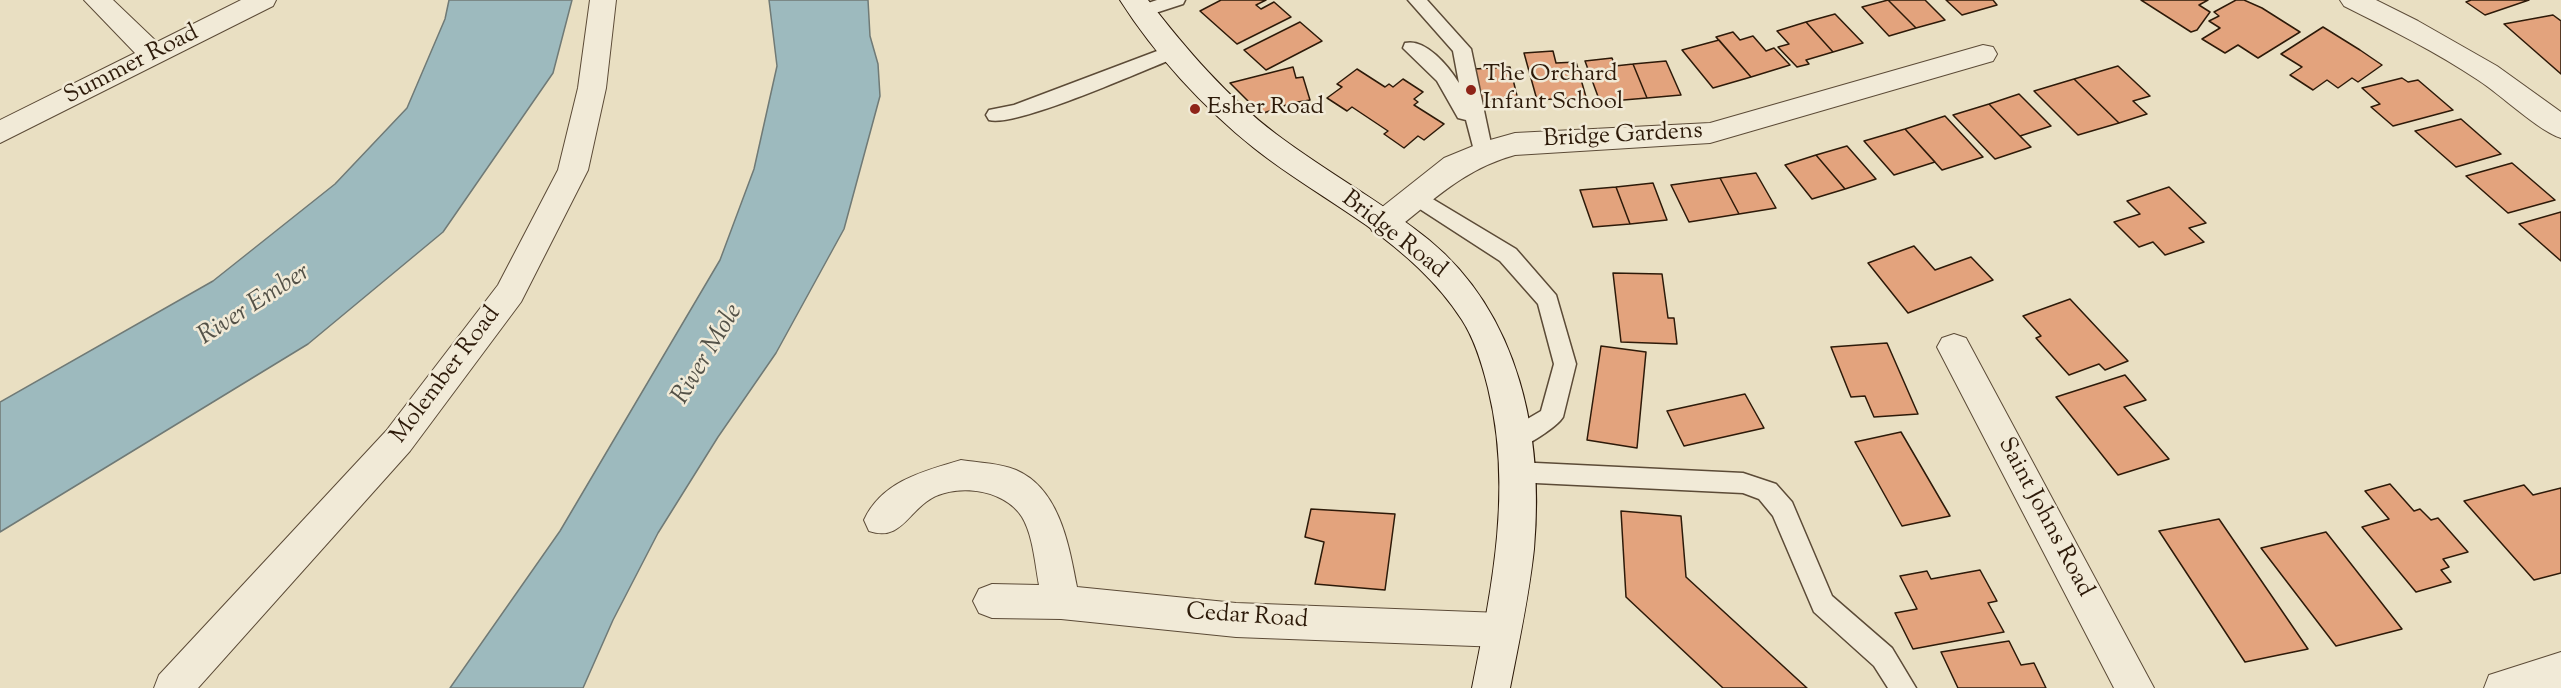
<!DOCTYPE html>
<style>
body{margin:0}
canvas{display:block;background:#e9dfc2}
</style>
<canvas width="2561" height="688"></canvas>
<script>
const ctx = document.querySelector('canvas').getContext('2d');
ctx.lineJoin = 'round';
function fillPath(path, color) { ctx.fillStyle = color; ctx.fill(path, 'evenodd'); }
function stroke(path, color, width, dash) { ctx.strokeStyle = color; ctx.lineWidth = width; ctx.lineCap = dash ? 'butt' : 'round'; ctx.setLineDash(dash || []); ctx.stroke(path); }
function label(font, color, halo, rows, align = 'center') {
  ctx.font = font + ' "Sorts Mill Goudy",serif'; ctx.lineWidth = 5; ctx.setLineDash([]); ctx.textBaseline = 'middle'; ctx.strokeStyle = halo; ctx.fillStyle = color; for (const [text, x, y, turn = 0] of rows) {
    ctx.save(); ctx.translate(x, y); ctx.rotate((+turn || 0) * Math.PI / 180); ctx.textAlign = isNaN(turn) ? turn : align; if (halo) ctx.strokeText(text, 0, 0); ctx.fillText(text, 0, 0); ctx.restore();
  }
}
const water = new Path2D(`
 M449,0H572L553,73L443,232L308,344L0,532V402L213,281L335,184L407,108L445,19Z
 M769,0H868L870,36L878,64L880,96L844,229L776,353L718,437L658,533L613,620L583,688H450L560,531L720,260L754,169L777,66Z`);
const building = new Path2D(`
 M1221,0H1266L1256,5L1261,9L1274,2L1291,17L1237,44L1200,11Z
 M1888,0L1916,28L1889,36L1862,7Z
 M1888,0H1925L1945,20L1916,28Z
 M1946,0H1993L1997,5L1962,15Z
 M2141,0H2208L2199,5L2210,12L2197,30L2191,32Z
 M2236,0H2244L2262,8L2300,32L2258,58L2238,45L2225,53L2202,39L2220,28L2209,21L2219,16L2214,12Z
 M2471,0H2529L2485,15L2466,2Z
 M1835,14L1863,43L1833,52L1806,22Z
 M2553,15L2561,21V74L2504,24Z
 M1300,22L1322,41L1266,70L1244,50Z
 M1806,22L1833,52L1806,60L1809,64L1797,67L1778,47L1789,44L1777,31Z
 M2323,27L2360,50L2382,65L2358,82L2352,78L2338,88L2327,80L2313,90L2290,75L2302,67L2281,54Z
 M1733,32L1740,40L1753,36L1766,51L1774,48L1790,65L1751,77L1716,37Z
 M1719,40L1751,77L1713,88L1682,50Z
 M1553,51L1556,63L1576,62L1586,97L1537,100L1524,53Z
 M1612,58L1615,66L1633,64L1647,98L1600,102L1585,61Z
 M1666,61L1681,95L1647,98L1633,64Z
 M2118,66L2150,96L2133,101L2147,114L2119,123L2074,79Z
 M1293,67L1296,78L1303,77L1310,100L1292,103L1261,114L1230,83Z
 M1510,67L1518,100L1481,101L1474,69Z
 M1357,69L1385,87L1389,84L1393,87L1403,79L1423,92L1414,99L1418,102L1414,105L1444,124L1424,140L1418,136L1404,148L1384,134L1388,131L1352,107L1347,111L1327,98L1342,87L1337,84Z
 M2402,78L2408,82L2418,80L2453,110L2393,126L2371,107L2380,104L2362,88Z
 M2074,79L2119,123L2078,135L2034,91Z
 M2019,94L2051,126L2020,136L1989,104Z
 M1989,104L2020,136L2031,147L1995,159L1953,115Z
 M1945,116L1983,157L1942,170L1905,129Z
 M2461,119L2501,154L2456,167L2415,131Z
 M1905,129L1935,162L1894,175L1864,141Z
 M1847,146L1876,179L1845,189L1816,155Z
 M1816,155L1845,189L1812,199L1785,165Z
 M2512,163L2555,200L2508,213L2466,176Z
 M1756,173L1776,208L1739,214L1720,178Z
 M1720,178L1739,214L1689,222L1671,185Z
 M1653,183L1667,220L1630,224L1616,187Z
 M1616,187L1630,224L1593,227L1580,190Z
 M2169,187L2206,223L2189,228L2204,242L2165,255L2153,242L2139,247L2114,222L2140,214L2127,201Z
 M2561,212V261L2519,224Z
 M1914,246L1935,270L1971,257L1993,280L1908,313L1868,263Z
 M1613,273L1662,274L1668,318H1674L1677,344L1621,342Z
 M2070,299L2128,361L2105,370L2099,364L2069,375L2036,338L2041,336L2023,316Z
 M1887,343L1918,414L1874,417L1865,396L1851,397L1831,347Z
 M1601,346L1646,352L1637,448L1587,440Z
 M2125,375L2146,400L2124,407L2169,459L2118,475L2056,397Z
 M1745,394L1764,428L1684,446L1667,411Z
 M1901,432L1950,516L1902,526L1855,442Z
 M2390,484L2414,511L2420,509L2431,520L2438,518L2468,552L2443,559L2449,567L2441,570L2451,582L2416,592L2362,527L2389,519L2365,491Z
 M2524,485L2533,495L2561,488V573L2534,580L2464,501Z
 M1311,509L1395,514L1385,590L1315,584L1324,542L1305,537Z
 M1621,511L1681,516L1686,577L1807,688H1723L1626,597Z
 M2219,519L2308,649L2245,662L2159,531Z
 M2326,532L2402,629L2336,646L2261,548Z
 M1980,570L1997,601L1988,603L2004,632L1913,649L1895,613L1917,609L1900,576L1927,571L1931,579Z
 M2009,641L2021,665L2034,663L2046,688H1958L1941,652Z`);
const service = new Path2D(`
 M1157,0H1185L1183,4L1143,17L1136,15L1134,11L1136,7Z
 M1408,0H1427L1471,49L1493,153L1490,158L1483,160L1476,158L1466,120L1458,118L1437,81L1403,48L1405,43C1426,38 1449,67 1459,83L1453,51Z
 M1173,45L1180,46L1183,51L1180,56C1146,69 1016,128 989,120L986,115L989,110L1014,105Z
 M1416,189L1516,249L1556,295L1576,364L1563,417C1558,426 1525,448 1514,449C1512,449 1507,447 1505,446L1501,439L1505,432L1541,411L1554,364L1538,304L1500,261L1409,202L1406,197L1409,192Z
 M1515,462L1743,473L1776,484L1792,502L1832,596L1892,648L1916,688H1888L1874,666L1814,612L1773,516L1759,499L1743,493L1515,482L1507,479L1503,472L1507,465Z`);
const minor = new Path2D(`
 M84,0H113L157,42L241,0H276L273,6L0,143V120L135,53Z
 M590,0H616L606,88L588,170L521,302L410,451L198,688H154L159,675L386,431L498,285L558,170L578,88Z
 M2340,0H2376L2418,21L2497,66L2561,112V138C2540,132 2500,94 2478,80C2436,52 2390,29 2344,6Z
 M1983,45L1993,47L1997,54L1993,61L1710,143L1515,155C1464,169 1435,199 1394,231L1383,235L1372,231L1368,223L1372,215L1444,158L1483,142L1515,133L1710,123Z
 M1954,334L1966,338L2154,688H2114L1937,347L1942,338Z
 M961,460C979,463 1000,463 1016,470C1060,489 1069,546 1077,587L1236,603L1501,613L1514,618L1520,630L1514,642L1501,647L1236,637L1061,619L992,618L979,613L973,601L979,589L992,584L1039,585C1035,564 1033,535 1022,517C1004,488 952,482 926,502C906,517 898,541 869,531L864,520C882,481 924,471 961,460Z
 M2561,652V688H2484L2489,675Z`);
const secondary = new Path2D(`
 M1120,0H1148C1186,49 1227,97 1276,134C1326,172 1381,201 1429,240C1520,315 1544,437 1534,549C1529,596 1519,642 1510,688H1472C1492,588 1513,489 1488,388C1482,364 1475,340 1462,320C1437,281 1403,252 1366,225C1329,199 1289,176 1254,148C1203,107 1155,55 1120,0Z`);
const markers = [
 [1471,90,6,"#8f2418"],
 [1195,109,6,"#8f2418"]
];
const streetNames = [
 ["Summer Road",132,66,-27],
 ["Bridge Gardens",1623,137,-3],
 ["Bridge Road",1393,236,38],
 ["Molember Road",447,376,-53],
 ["Saint Johns Road",2044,518,62],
 ["Cedar Road",1247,618,4]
];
const poiNames = [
 ["The Orchard",1483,76],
 ["Infant School",1483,104],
 ["Esher Road",1207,109]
];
const waterNames = [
 ["River Ember",255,306,-33],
 ["River Mole",709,355,-59]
];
fillPath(water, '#9dbabe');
stroke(water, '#707a76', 1.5);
fillPath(building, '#e3a37d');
stroke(building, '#2d1a09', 1.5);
stroke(service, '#5c4b37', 3);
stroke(minor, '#5c4b37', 2);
stroke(secondary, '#2d1a09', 2);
fillPath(service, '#f1ead7');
fillPath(minor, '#f1ead7');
fillPath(secondary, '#f1ead7');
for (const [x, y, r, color] of markers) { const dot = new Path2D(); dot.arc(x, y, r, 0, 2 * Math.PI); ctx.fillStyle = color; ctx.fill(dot); stroke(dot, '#f1ead7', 2); }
label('24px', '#2d1a09', '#f1ead7', streetNames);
label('24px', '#2d1a09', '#f1ead7', poiNames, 'left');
label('italic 26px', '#545248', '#f1ead7', waterNames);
</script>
